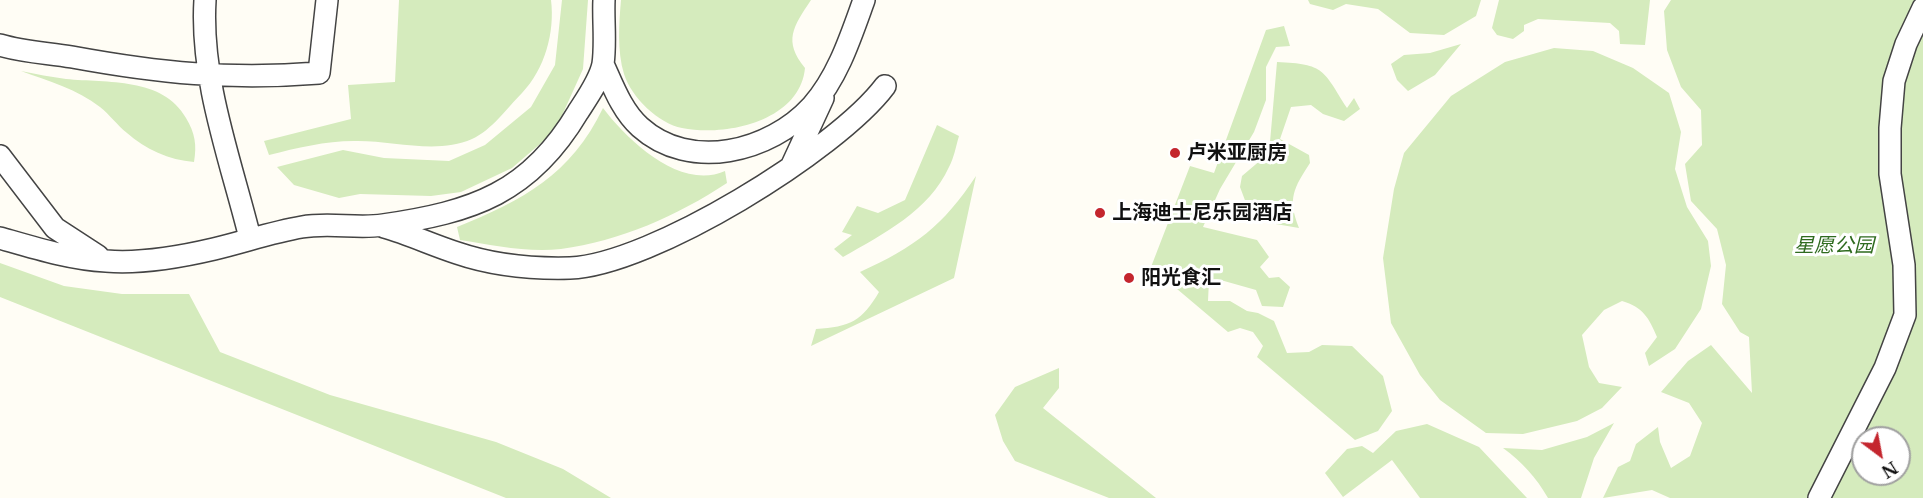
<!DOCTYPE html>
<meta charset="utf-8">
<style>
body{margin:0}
#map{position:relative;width:1923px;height:498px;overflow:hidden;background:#fffdf5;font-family:"Libre Baskerville",serif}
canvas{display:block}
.north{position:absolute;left:1851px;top:426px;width:60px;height:60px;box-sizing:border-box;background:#fff;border:2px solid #a0a0a0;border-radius:50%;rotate:148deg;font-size:16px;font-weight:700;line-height:24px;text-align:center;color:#111}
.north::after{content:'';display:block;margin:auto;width:21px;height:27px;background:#c4262e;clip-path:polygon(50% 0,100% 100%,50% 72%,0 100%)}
</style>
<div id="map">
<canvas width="1923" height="498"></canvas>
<div class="north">N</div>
</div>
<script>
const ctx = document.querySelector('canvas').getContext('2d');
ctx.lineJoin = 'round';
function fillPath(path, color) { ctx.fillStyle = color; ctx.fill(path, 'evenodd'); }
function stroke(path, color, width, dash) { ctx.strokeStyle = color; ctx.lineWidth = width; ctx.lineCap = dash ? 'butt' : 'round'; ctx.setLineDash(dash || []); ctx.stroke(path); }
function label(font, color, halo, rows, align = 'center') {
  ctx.font = font + ' "Libre Baskerville","Noto Sans SC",serif'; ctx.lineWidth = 6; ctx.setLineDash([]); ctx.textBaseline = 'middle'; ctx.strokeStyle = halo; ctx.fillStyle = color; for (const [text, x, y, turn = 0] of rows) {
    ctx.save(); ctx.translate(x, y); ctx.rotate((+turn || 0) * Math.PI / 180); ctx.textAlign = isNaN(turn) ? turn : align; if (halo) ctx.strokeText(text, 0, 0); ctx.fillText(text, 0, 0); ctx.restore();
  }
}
const green = new Path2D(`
 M399,0H551C555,32 545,69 522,93C507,108 492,130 472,139C436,155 392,140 354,141C325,141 297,148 269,155L264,141L351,119L348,85L395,82Z
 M562,0H588L583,69L555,131L512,168L461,192L431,196L360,194L339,198L294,185L277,167L343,150L384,158L449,161L485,145L531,107L555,65Z
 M621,0H811C793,27 783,41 805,68C800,121 726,137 682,128C659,124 631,97 624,74C617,51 619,23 621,0Z
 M1308,0H1481L1476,16L1444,35L1410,33L1378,9L1346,4L1333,10L1310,4Z
 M1499,0H1650L1645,45L1620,44L1619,31L1610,23L1538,19L1524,25V31L1513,39L1497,35L1492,28Z
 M1671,0H1923V498H1670L1652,490L1603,498L1618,467L1630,461L1636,444L1658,427L1660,442L1671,468L1690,456L1702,423L1689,403L1661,392L1688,361L1711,345L1752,393L1749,337L1740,332L1722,304L1726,265L1717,229L1691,201L1685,164L1702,145L1701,110L1681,87L1667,50L1664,11ZM1863,438H1899V474H1863Z
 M1284,26L1290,46L1276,47L1266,67V100L1254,132L1220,189L1203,227L1257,240L1269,257L1260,267L1269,278L1279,277L1290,287L1283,307L1262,306L1256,290L1217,279L1209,280L1208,301H1230L1247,311L1258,313L1274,321L1287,353L1309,352L1322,345L1352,346L1383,376L1392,411L1378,431L1355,440L1257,357L1263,346L1253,332L1240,328L1228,332L1151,267L1190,166L1214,173L1266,30Z
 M1461,44L1435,75L1408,91L1397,80L1391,64L1404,55L1430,53Z
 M1554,48L1593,51L1633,68L1669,93L1681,132L1675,169L1687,207L1708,241L1711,266L1701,309L1675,349L1649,366L1645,353L1657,337C1649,318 1643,307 1622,301L1604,310L1582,335L1589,367L1599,383L1622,387L1602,408L1577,421L1523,434L1486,433L1440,400L1420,375L1391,323L1383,258L1394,189L1404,153L1451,96L1505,62Z
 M1277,62C1325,64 1323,70 1347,108L1354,98L1360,109L1344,121L1323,114L1311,105L1291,107L1280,139L1309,155L1310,163C1294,188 1287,198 1299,228L1264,222L1249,211L1240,187L1242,176L1262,159L1270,142Z
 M21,71C36,74 51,77 66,79C107,83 163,77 186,118C195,133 197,145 194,162C169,160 145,149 127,133C117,125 110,115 100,107C77,89 48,81 21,71Z
 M603,108C628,141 681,191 725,171L727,183C677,216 620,241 561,249C528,253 492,245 460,240L457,227C523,200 571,175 603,108Z
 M937,125L959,136C956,146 954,158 949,167C929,211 883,234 843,257L834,249L852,235L842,232L857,206L878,213L905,200Z
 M976,176L954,278L811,346L816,329C850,327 862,321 879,292L860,272C915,247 943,226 976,176Z
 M0,263L64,286L122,294H189L220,352L330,395L496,442L563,469L611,498H506L0,297Z
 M1059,368V388L1043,408L1156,498H1109L1015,461L1003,441L995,415L1015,387Z
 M1614,423L1594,458L1581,498H1548C1536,477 1522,462 1503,448L1542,450L1587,437Z
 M1427,424L1479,447L1527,498H1420L1392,460L1343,497L1325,473L1347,449L1362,446L1373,453L1396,431Z`);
const lane = new Path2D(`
 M205,0C200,80 231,161 250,238
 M0,45C23,52 49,53 72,57C159,73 230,80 319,73L327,0
 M603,64C613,86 622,111 640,127C690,172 770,152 812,106C838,77 851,36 864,0
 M0,156L55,228L98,256
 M792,165L823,98
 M384,227C409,234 432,245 457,253C492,265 533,269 570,268C651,265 837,150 885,86
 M0,238C35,248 70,259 106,261C142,264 180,257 214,249C244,242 272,232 302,227C329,222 357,229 383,225C473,212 530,193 578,112C587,98 600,80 603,64C606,43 603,20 604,0
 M1819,498L1885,368L1905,315L1904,265L1890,174V128L1894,81L1906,44L1923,8`);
const markers = [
 [1175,153,6,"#c4262e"],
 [1100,213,6,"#c4262e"],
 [1129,278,6,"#c4262e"]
];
const poiNames = [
 ["卢米亚厨房",1187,153],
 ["上海迪士尼乐园酒店",1112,213],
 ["阳光食汇",1141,278]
];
const parkNames = [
 ["星愿公园",1834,246]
];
fillPath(green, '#d5ebbd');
stroke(lane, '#444', 24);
stroke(lane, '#fff', 21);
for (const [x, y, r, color] of markers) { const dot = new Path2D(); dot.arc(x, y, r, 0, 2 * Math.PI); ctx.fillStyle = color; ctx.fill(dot); stroke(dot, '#fff', 2); }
label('bold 20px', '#111', '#fff', poiNames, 'left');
label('italic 20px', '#2f6b1f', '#fff', parkNames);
</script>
